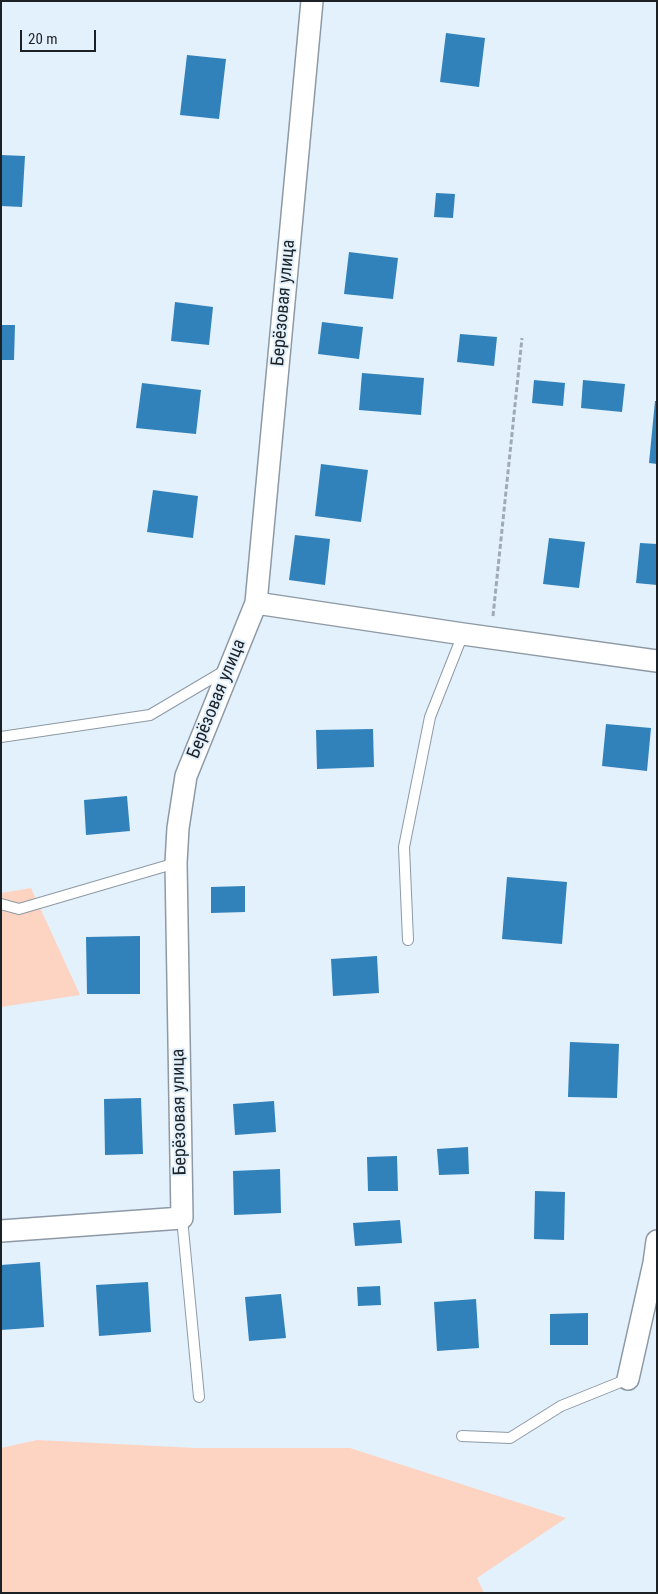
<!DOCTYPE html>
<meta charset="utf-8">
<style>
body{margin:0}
#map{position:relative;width:658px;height:1594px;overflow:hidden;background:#e3f1fd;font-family:"Roboto Condensed",sans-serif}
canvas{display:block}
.frame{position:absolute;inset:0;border:2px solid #1c2125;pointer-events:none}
.scale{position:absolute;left:20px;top:30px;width:76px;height:22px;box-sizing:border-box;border:2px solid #1c2125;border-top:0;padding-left:6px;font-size:15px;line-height:18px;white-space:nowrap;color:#1c2125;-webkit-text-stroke:4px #e3f1fd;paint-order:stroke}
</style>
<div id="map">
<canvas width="658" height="1594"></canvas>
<div class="frame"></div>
<div class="scale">20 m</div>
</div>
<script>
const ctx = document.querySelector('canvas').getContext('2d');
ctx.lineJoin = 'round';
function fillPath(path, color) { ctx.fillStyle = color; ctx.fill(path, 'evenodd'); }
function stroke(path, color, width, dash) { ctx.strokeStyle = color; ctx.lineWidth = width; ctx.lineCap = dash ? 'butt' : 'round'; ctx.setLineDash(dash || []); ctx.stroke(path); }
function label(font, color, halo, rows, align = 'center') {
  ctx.font = font + ' "Roboto Condensed",sans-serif'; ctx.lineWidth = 4; ctx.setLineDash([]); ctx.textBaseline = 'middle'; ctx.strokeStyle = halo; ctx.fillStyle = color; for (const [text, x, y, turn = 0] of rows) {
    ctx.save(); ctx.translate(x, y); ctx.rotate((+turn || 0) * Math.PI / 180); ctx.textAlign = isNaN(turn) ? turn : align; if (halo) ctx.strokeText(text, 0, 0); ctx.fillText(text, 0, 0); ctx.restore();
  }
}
const green = new Path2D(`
 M31,888L80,995L1,1007V893Z
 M37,1440L196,1448H350L566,1518L477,1578L484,1593H1V1448Z`);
const building = new Path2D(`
 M446,33L485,38L479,87L440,82Z
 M187,55L226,59L219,119L180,115Z
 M1,155L25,156L22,207L1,206Z
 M436,193L455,194L453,218L434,217Z
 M349,252L398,258L393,299L344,294Z
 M175,302L213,307L209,345L171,341Z
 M322,322L363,327L359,359L318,354Z
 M1,325H15L14,360H1Z
 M460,334L497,337L494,366L457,362Z
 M362,373L424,378L421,415L359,410Z
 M534,380L565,383L563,406L532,403Z
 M583,380L625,384L622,412L581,408Z
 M142,383L201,390L196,434L136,428Z
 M655,401H657V464L649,463Z
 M321,464L368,470L361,522L315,516Z
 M153,490L198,496L193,538L147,532Z
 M295,535L330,539L325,585L289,580Z
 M549,538L585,542L579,588L543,584Z
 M640,543L657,544V585L636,583Z
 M606,724L651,728L647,771L602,766Z
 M373,729L374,767L317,769L316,730Z
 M127,796L130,831L86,835L84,800Z
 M507,877L567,882L562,944L502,939Z
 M245,886V912L211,913V887Z
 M140,936V994H87L86,937Z
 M377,956L379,993L333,996L331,959Z
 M570,1042L619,1044L617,1098L568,1097Z
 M141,1098L143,1154L105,1155L104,1099Z
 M274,1101L276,1132L235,1135L233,1104Z
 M468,1147L469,1174L439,1175L437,1149Z
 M397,1156L398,1191H368L367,1157Z
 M280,1169L281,1213L234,1215L233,1171Z
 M535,1191L565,1192L564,1240L534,1239Z
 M400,1220L402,1243L355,1246L353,1223Z
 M40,1262L44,1327L1,1330V1265Z
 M148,1282L151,1332L99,1336L96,1285Z
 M380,1286L381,1305L358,1306L357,1287Z
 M281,1294L286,1338L249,1341L245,1297Z
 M476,1299L479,1348L437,1351L434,1302Z
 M588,1313V1345H550V1314Z`);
const path = new Path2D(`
 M493,616L522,338`);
const service = new Path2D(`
 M1,737L150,715L226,670
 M1,904L19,909L176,863
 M408,940L404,847L430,717L463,634
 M182,1218L199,1397
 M462,1436L510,1438L561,1406L628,1379`);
const minor = new Path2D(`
 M256,603L463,634L657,661
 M1,1231L182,1218L176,863L178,828L186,776L256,603L312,1
 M628,1379L654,1263L657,1241`);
const streetNames = [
 ["Берёзовая улица",284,303,-85],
 ["Берёзовая улица",217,699,-68],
 ["Берёзовая улица",180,1112,-91]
];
fillPath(green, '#fdd4c2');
fillPath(building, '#3181ba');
stroke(service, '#8d99a4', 12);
stroke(minor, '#8d99a4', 24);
stroke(path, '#9faab4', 3, [5, 2.5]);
stroke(service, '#fff', 10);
stroke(minor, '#fff', 21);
label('18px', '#1c2125', '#e3f1fd', streetNames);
</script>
